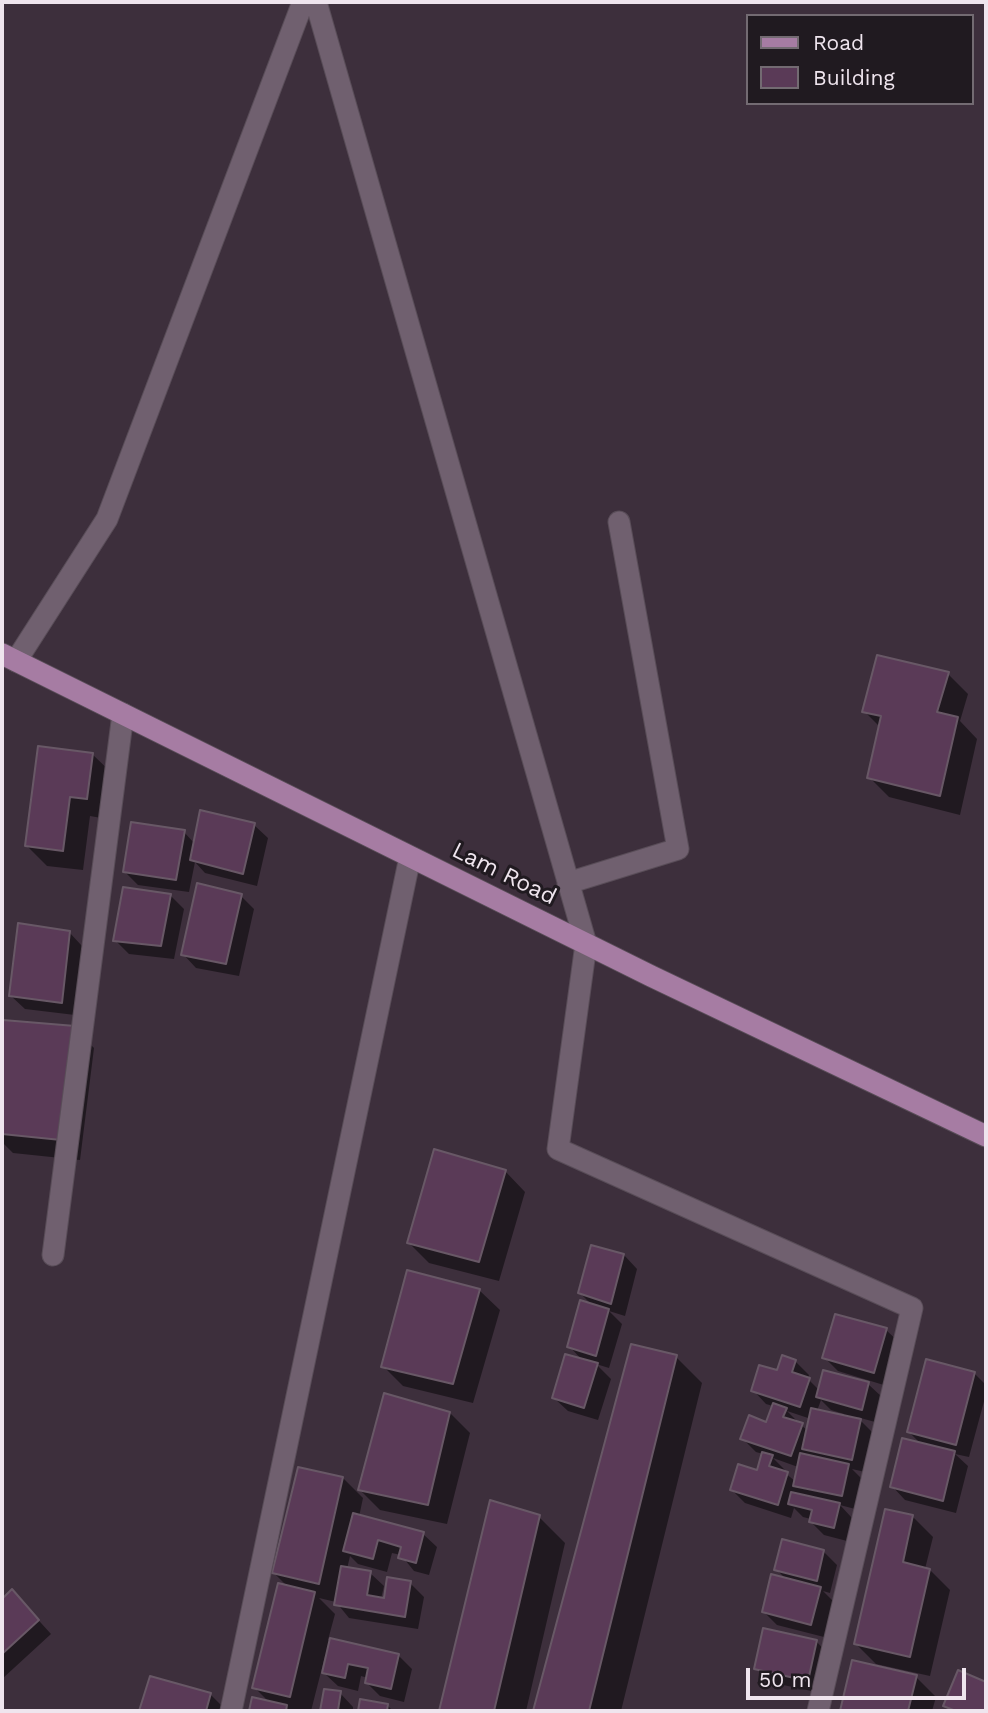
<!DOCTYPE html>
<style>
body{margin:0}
#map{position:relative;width:988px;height:1713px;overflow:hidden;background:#3d2f3c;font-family:"Work Sans",sans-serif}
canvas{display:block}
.frame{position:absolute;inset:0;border:4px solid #efe5ee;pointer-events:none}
.legend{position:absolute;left:746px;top:14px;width:228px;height:91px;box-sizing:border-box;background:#201a20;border:2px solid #736b72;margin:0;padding:9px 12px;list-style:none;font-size:21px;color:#efe5ee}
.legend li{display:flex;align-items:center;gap:14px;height:35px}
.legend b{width:35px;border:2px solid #736b72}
.scale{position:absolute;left:746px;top:1668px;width:220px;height:32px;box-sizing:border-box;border:4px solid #efe5ee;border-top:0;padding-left:9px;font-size:21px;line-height:24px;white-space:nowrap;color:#efe5ee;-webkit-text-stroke:5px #201a20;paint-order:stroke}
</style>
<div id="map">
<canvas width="988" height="1713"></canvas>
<div class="frame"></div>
<ul class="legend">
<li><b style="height:9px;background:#a67ca3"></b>Road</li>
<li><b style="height:19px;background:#5a3a57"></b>Building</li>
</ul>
<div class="scale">50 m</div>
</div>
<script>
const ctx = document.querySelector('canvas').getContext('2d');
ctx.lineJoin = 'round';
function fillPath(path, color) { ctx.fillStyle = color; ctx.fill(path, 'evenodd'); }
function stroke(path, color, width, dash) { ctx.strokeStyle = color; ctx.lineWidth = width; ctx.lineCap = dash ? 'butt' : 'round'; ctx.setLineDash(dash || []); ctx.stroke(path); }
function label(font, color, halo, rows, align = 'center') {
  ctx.font = font + ' "Work Sans",sans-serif'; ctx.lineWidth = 6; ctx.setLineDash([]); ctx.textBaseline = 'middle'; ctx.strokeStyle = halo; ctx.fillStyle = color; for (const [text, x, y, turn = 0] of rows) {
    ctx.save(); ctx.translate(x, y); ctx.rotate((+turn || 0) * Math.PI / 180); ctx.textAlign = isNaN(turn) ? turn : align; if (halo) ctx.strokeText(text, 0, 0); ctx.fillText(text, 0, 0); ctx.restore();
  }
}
const shadow = new Path2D(`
 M948,674L968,694L960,721L977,739L960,815L889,797L869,777L880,727L864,711Z
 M92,754L113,774L107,819L90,816L83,870L47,866L27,846Z
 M254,825L268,838L257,886L205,873L195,862L189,892L138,885L125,872L184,832L195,844Z
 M170,895L184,909L174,959L129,954L115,940Z
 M241,896L254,909L239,976L196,968L183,954Z
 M69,932L82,946L75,1015L25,1009L11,996Z
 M4,1021L74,1028L94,1048L80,1160L13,1153L2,1142V1046Z
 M505,1171L525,1192L499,1281L429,1263L409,1243Z
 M624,1255L637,1269L625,1316L609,1311L622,1324L609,1368L596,1364L611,1379L598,1420L568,1411L554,1398L583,1361L569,1346L593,1306L580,1293Z
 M479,1290L500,1310L473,1403L403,1386L383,1366Z
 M886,1330L900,1343L887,1386L838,1371L824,1357Z
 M632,1346L676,1357L702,1383L621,1711H534Z
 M795,1361L809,1375L808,1379L819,1390L868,1384L882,1397L875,1422L857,1417L874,1434L865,1472L852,1469L862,1479L855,1509L840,1505L852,1518L847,1541L824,1535L811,1522V1519L803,1517L794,1508L791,1518L745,1503L732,1490L758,1472L763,1454L756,1452L742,1438L767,1424L773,1406L766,1404L753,1390ZM821,1400L831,1410L844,1414V1417L817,1411ZM787,1411L811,1419L808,1431L799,1423ZM773,1458L798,1467L795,1481L785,1473V1470Z
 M928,1361L975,1374L986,1385V1394L969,1457L955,1454L968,1466L956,1513L905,1500L892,1486L922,1445L909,1432Z
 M450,1413L470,1433L447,1524L380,1510L360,1490Z
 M343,1478L363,1498L359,1517L423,1534L437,1547L429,1575L414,1571L401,1555L392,1553L387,1572L358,1564L350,1556L347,1569L370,1573L384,1586L381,1599L385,1600L410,1583L424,1597L418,1629L349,1618L336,1602L319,1598L335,1614L328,1640L398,1655L412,1669L404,1702L380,1696L367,1683L368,1678L361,1676L358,1691L338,1686L324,1673L328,1657L325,1656L311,1711H250L253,1699L270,1703L254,1687L289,1588L274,1573Z
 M491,1502L539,1517L565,1543L526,1711H441Z
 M913,1517L933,1537L925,1569L930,1570L950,1590L930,1676L876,1664L856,1644Z
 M823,1551L837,1565L830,1593L823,1591L834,1602L824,1637L777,1625L764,1612L787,1580L776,1569Z
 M12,1591L51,1634L2,1679V1601Z
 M816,1641L829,1655L821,1693L769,1682L756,1668Z
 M853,1662L916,1677L936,1697L932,1711H842Z
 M151,1678L210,1694L224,1708L223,1711H141Z
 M325,1691L340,1693L353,1707V1711H322Z
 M361,1701L388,1706L393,1711H360Z`);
const building = new Path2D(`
 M877,655L949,672L937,712L958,717L940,796L867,778L881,716L862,712Z
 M38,746L93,753L87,799L70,797L63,851L25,846Z
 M200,810L255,823L243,874L190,860Z
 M131,822L185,830L176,880L123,872Z
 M197,883L242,894L226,964L181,955Z
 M123,887L171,894L161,946L113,941Z
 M18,923L70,931L62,1003L9,996Z
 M3,1020L75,1026L61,1140L2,1134Z
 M434,1149L506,1170L479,1262L407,1243Z
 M591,1245L624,1254L611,1304L578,1293Z
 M407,1270L480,1289L453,1384L381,1367Z
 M580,1300L609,1309L596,1356L567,1347Z
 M835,1314L887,1328L874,1373L822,1358Z
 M631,1344L677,1355L589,1711H533Z
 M565,1354L598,1363L584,1408L552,1398Z
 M782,1355L796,1360L792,1372L810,1378L800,1407L751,1391L759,1365L777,1370Z
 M926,1359L975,1372L956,1445L907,1432Z
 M823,1370L869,1382L862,1410L816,1397Z
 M384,1393L450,1412L428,1505L358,1490Z
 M773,1403L787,1408L783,1417L803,1423L791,1456L740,1439L749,1415L766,1422Z
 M811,1408L861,1419L852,1460L802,1449Z
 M902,1438L955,1451L943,1501L890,1487Z
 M762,1452L773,1455L769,1466L788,1472L778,1505L730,1490L738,1464L757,1470Z
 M800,1453L849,1464L842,1496L793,1486Z
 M298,1467L343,1477L319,1584L272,1573Z
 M791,1492L840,1503L834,1528L809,1522L812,1510L788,1504Z
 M490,1500L540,1515L494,1711H439Z
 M885,1509L913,1515L903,1562L930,1569L910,1657L854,1644Z
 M353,1513L424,1532L416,1563L398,1558L401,1547L378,1540L373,1559L343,1551Z
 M782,1539L824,1550L817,1581L774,1570Z
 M341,1566L371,1571L367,1595L384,1598L387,1577L411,1581L405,1617L334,1605Z
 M771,1574L821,1587L811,1625L762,1612Z
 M278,1583L315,1592L290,1697L252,1688Z
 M12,1589L39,1620L2,1654V1599Z
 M763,1628L817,1640L808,1681L754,1669Z
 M330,1638L399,1654L391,1689L365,1683L368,1668L348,1664L345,1678L322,1673Z
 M852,1660L917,1675L908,1711H840Z
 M958,1670L986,1682V1711H956L943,1706Z
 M150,1676L211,1693L206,1711H139Z
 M324,1689L341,1691L338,1710L346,1711H320Z
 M252,1697L287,1705L286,1711H249Z
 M360,1699L388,1704L387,1711H358Z`);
const minor = new Path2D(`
 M316,2L586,944L558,1149L912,1308L818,1711
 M16,661L107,519L303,2
 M568,883L678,849L619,522
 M53,1255L123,714
 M231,1711L410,857`);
const major = new Path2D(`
 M2,654L651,976L986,1136`);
const streetNames = [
 ["Lam Road",504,874,26]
];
fillPath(shadow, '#0007');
fillPath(building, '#5a3a57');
stroke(building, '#685866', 2);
stroke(minor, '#594d58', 23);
stroke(major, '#594d58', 23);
stroke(minor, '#70606f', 21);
stroke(major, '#a67ca3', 21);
label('23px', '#efe5ee', '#201a20', streetNames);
</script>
